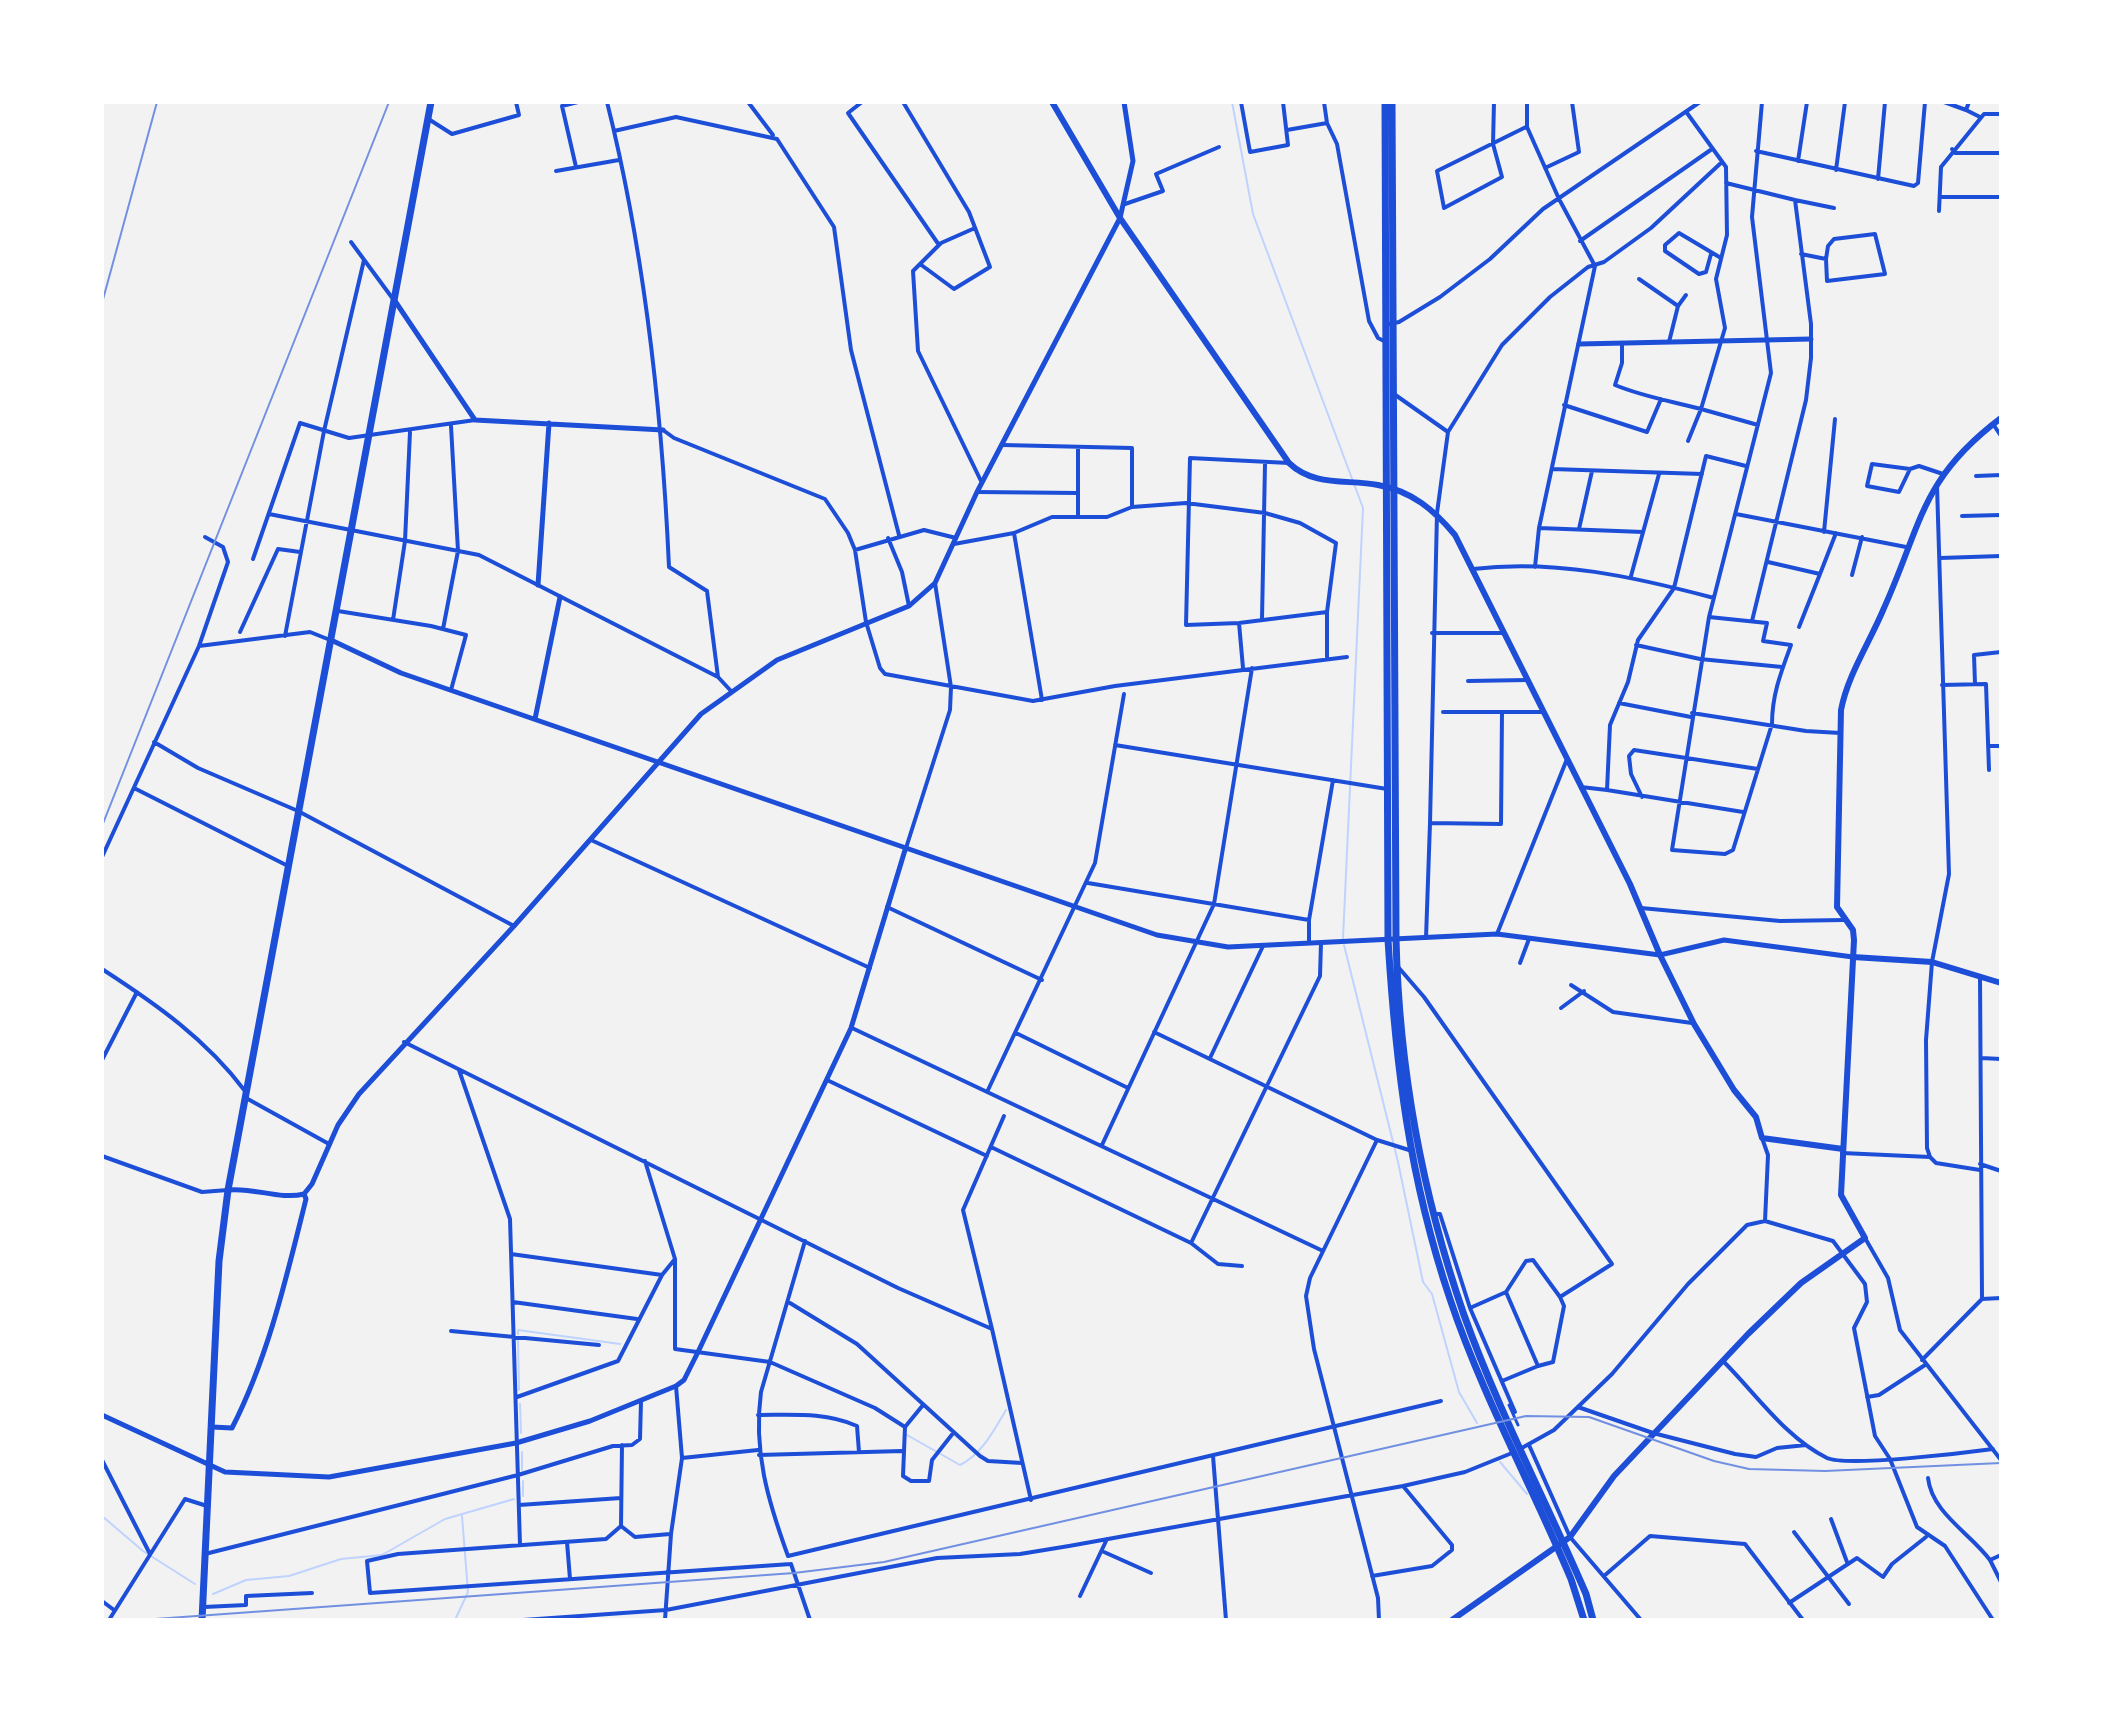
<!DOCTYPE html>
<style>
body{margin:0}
#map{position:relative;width:2103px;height:1722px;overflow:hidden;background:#f2f2f2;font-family:Montserrat,sans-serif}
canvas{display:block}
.frame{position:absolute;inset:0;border:104px solid #fff;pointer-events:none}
</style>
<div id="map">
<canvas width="2103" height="1722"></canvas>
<div class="frame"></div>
</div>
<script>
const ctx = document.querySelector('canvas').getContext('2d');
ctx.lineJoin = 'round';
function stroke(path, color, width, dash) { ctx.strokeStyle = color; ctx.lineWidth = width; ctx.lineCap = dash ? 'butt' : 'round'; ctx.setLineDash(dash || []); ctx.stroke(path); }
const stream = new Path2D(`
 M1232,102L1253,214L1363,508L1343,938
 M102,233L103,244
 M1344,945L1398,1162L1423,1282L1432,1294L1459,1392L1477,1423
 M518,1334V1330L620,1344
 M518,1341L519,1390
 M520,1404L521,1433
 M907,1435L960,1465C982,1454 994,1430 1006,1410
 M522,1452V1470
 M1500,1462L1527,1494
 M523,1481V1496
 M102,1516L143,1551L195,1584
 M213,1594L246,1580L289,1576L341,1559L382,1555L445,1519L514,1499
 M455,1620L468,1592L462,1516`);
const pedestrian = new Path2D(`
 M1509,1405L1518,1425`);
const minor = new Path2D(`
 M607,102C645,254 662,411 669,567L707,591L718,677
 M748,102L773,135
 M862,102L848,113L939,245
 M903,102L969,212L990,267L954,289L920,264
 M1241,102L1250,152L1288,145L1283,102
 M1324,102L1327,123L1337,144L1369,321L1378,338L1386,342
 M1494,102L1493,144L1502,177L1444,208L1437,171L1526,127
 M1527,102V127L1559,199L1595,266L1539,528L1535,567
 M1944,102L1966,110L1969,102
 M1966,110L1980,117
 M1687,113L1726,167L1727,235L1716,279L1725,328L1701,409L1758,425
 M430,120L452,134L519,115L516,102
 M1287,130L1327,123
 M614,131L676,117L777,139L834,227L851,350L899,535
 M1952,149L1955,153H2001
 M1756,151L1914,186L1918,183L1925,102
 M1798,161L1807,102
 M576,167L562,106L578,102
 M1545,168L1579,152L1572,102
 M1836,170L1845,102
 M556,171L619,160
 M1878,179L1885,102
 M1726,183L1795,200L1811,324V358L1806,400L1752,621
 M1942,197H2001
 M1795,200L1834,208
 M1125,204L1163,191L1156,174L1219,147
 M1939,211L1941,167L1984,114H2001
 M975,228L941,243L913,271L918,351L981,481
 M1580,241L1712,149
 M351,242L393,299
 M1711,254L1706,272L1699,274L1665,251V245L1679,233L1721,258
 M1801,254L1826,259L1827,281L1885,274L1875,234L1834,239L1828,246L1826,259
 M1639,279L1678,306
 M1385,325L1399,322L1440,297L1490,259L1543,209L1700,102
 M1669,342L1678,306L1686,295
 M1622,343V363L1615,385C1644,397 1671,401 1701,409L1688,441
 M1394,394L1448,432
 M1564,405L1647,432L1661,399
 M1993,424L2001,436
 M663,430L674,438L825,499L848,533L855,550L866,622L880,668L885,674L1033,701L1115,686L1347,657
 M1003,445L1132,448V507
 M1289,463L1190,458L1186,625L1239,623L1327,612
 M1552,469L1702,474
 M1910,469L1872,464L1867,486L1899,492L1910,469L1919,466L1943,474
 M1976,476L2001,475
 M977,492L1078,493
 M269,514L479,555L718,677L731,691
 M1736,514L1906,547
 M1962,516L2001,515
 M1078,517V449
 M1539,528L1643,532
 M1579,529L1592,471
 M1824,532L1835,419
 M1014,533L1042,700
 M888,538L902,572L909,606
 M954,544L1014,533L1052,517H1107L1132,507L1186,503L1265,513L1300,523L1336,543L1327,612V657
 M855,550L924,530L956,538
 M1940,558L2001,556
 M253,559L300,423L349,438L475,420
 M1768,562L1820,574L1836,533
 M1473,569C1555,559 1635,577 1714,598
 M1852,575L1862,537
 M1631,576L1659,474
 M338,611L431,626L466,635L451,690
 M1709,617L1672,850L1725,854L1733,850L1772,724C1772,695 1781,672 1791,645L1763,641L1767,623L1709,617L1771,373L1752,217L1762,102
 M1262,619L1265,464
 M393,620L405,541L410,432
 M1239,623L1243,668
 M1799,627L1820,574
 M443,629L458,551L451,426
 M240,632L278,549L300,552
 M1432,633H1504
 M285,636L324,431L364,260
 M1636,645L1700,659L1782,667
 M199,646L310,632L330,640
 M1468,681L1527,680
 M1975,684L1974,655L2001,652
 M1942,685L1986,684L1989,770
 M1619,703L1691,717
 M1443,712H1502
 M1692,713L1806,731L1840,733
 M154,742L198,768L298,811L514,926
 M1115,745L1387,789
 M1988,746H2001
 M1581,787L1607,790L1610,725L1628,682L1638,640L1674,588L1706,456L1746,466
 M134,788L288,866
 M1607,790L1743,812
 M1642,797L1631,774L1629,756L1634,750L1758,769
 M1430,823L1437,513L1448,432L1502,345L1550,297L1588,267L1604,262L1651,228L1722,162
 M591,840L870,968
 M906,848L950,710L951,687L935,583
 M102,857L199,646L228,562L223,547L205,537
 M1088,883L1309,920
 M887,907L1042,980
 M1641,908L1780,921L1844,920
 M1497,934L1567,759
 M1426,938L1430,823L1501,824L1502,712H1543
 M1309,943V920L1333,780
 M1520,963L1529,939
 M1399,968L1424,997L1612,1264L1560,1297L1533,1260L1526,1261L1506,1292L1538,1366L1553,1362L1564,1306L1560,1297
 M102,969C156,1004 206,1039 245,1091
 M1571,985L1613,1012L1692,1023
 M1561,1008L1584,991
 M852,1028L1323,1251
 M1154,1032L1377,1140L1409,1150
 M1016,1033L1128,1088
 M404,1042L898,1288L992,1329L1031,1500
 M1210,1058L1263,946
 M1981,1058L2001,1059
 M102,1060L137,992
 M459,1070L510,1219L520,1545
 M827,1080L987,1156
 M988,1090L1095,863L1124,694
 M246,1098L329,1144
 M1762,1138L1768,1155L1765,1221
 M1377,1140L1310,1278L1306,1296L1314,1349L1378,1598L1379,1620
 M1102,1145L1214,904L1252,668
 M991,1147L1191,1243L1218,1264L1242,1266
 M1842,1153L1930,1157L1936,1163L1980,1170
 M102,1156L202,1192L228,1190
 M1930,1157L1927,1148L1926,1040L1932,962L1949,874L1937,486
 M645,1161L675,1259V1349L770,1362L875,1408L905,1427
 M1980,1164L2001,1171
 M1436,1214H1440L1470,1308
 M1865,1238L1888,1278L1900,1330L2001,1460
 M1191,1243L1320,976L1321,943
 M511,1254L662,1275L618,1361L517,1397
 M662,1275L675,1259
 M1506,1292L1470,1308L1515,1412
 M1982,1299L2001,1298
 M513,1302L637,1319
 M790,1303L857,1344L980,1456L988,1461L1022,1463
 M992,1329L963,1210L1004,1116
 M451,1331L599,1345
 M1922,1360L1982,1299L1980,977
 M1724,1362C1756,1394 1786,1438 1827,1458C1848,1467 1964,1453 1993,1449
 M1502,1381L1538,1366
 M1867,1397L1879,1395L1925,1365
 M923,1405L905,1427L903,1476L911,1481H929L932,1460L954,1432
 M1578,1407L1653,1433L1735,1454L1756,1457L1777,1448L1806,1445
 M758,1415C793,1415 825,1412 857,1426L859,1452
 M622,1445L621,1526L606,1539L398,1554L367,1561L370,1593L791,1564
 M1529,1445L1570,1537L1641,1620
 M1520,1449L1554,1430L1612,1374L1688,1284L1747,1225L1765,1221L1833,1241L1865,1284L1867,1302L1854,1328L1875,1436L1890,1459L1917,1527L1945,1546L1993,1620
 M759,1455L902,1451
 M1213,1456L1226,1620
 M682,1458L758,1450
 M102,1460L150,1554
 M1928,1478C1932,1513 1970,1533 1990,1560L2001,1555
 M519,1505L621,1498
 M1831,1519L1847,1562
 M621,1526L635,1537L670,1534
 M1794,1532L1849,1604
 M567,1542L570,1579
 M1104,1552L1151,1573
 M205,1554L518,1475L613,1446L632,1445L640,1439L641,1401
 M788,1556L1441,1401
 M788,1556C768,1501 753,1451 761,1392L805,1241
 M1990,1560L2001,1582
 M791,1564L810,1620
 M1372,1576L1432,1566L1452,1550V1545L1403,1486
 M1604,1576L1650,1536L1745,1544L1803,1620
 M1080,1596L1107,1539
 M102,1601L114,1610
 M1789,1603L1857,1558L1883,1577L1892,1564L1926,1537
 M204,1607L246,1605V1596L312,1593
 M109,1620L185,1499L207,1506
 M523,1620L666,1610L937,1558L1020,1554L1069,1546L1403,1486L1465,1472L1512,1453
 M665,1620L671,1534L682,1458L676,1386`);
const tertiary = new Path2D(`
 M395,301L475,420L663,430
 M1579,344L1811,339
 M538,585L549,423
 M331,640L401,673L1157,935L1228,947L1497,934L1660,955L1724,940L1853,957
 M535,719L560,597
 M228,1190C253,1187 280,1200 304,1194
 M102,1415L225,1472L329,1477L516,1443L590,1421L676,1386L684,1380L698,1352L851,1028L905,850
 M212,1427L232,1428C268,1358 287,1275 306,1199L304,1194L312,1184L338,1125L359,1094L514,926L701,714L777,660L909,606L935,583L977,492L1120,218L1133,161L1124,102`);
const secondary = new Path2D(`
 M1052,102L1120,218L1289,463C1314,487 1347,479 1378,485C1412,491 1434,510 1455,535L1630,884L1660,955L1694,1024L1734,1090L1756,1117L1762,1138L1843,1149
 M1853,957L1932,962L2001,983
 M1452,1620L1570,1537L1614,1476L1748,1334L1801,1283L1865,1238L1841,1195L1854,940L1853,930L1837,907L1841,710C1848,674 1870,642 1884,608C1922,524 1920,479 2001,418`);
const primary = new Path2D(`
 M1385,102L1388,940C1396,1067 1409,1177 1450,1299C1482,1395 1532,1486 1571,1579L1584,1620
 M1392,102L1396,939C1399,1067 1422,1194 1464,1315C1498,1410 1546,1501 1586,1594L1593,1620
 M202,1620L219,1261L228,1190L431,102`);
const rail = new Path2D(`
 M102,303L157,102
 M102,826L389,102
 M141,1620L794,1573L884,1562L1526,1416L1589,1417L1714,1461L1749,1469L1825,1471L2001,1463`);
stroke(stream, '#bfd3fe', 2);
stroke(pedestrian, '#1d4ed8', 3);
stroke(minor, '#1d4ed8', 4);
stroke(tertiary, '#1d4ed8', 5);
stroke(secondary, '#1d4ed8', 6);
stroke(primary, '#1d4ed8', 7);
stroke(rail, '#7290e2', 2);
</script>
